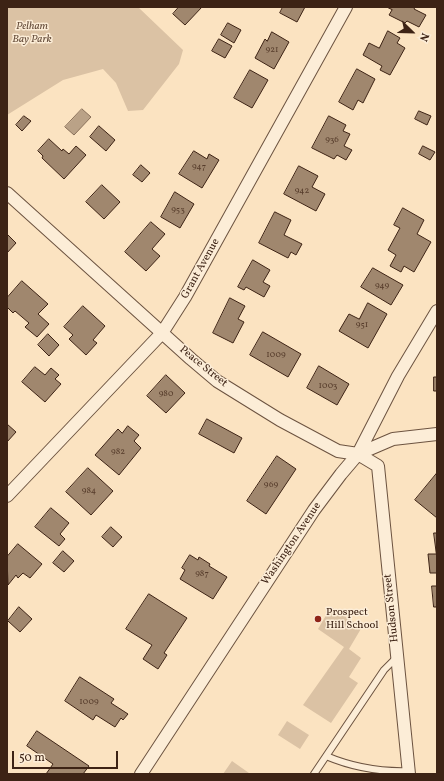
<!DOCTYPE html>
<style>
body{margin:0}
#map{position:relative;width:444px;height:781px;overflow:hidden;background:#fbe3c1;font-family:Vollkorn,serif}
canvas{display:block}
.frame{position:absolute;inset:0;border:8px solid #3d2315;pointer-events:none}
.north{position:absolute;left:392px;top:12px;width:40px;height:40px;-webkit-text-stroke:3px #fcedd7;paint-order:stroke;rotate:113deg;font-size:11px;font-weight:700;line-height:16px;text-align:center;color:#3d2315}
.north::after{content:'';display:block;margin:auto;width:14px;height:18px;background:#3d2315;clip-path:polygon(50% 0,100% 100%,50% 72%,0 100%)}
.scale{position:absolute;left:12px;top:751px;width:106px;height:18px;box-sizing:border-box;border:2px solid #3d2315;border-top:0;padding-left:5px;font-size:12px;line-height:14px;white-space:nowrap;color:#3d2315;-webkit-text-stroke:3px #fcedd7;paint-order:stroke}
</style>
<div id="map">
<canvas width="444" height="781"></canvas>
<div class="frame"></div>
<div class="north">N</div>
<div class="scale">50 m</div>
</div>
<script>
const ctx = document.querySelector('canvas').getContext('2d');
ctx.lineJoin = 'round';
function fillPath(path, color) { ctx.fillStyle = color; ctx.fill(path, 'evenodd'); }
function stroke(path, color, width, dash) { ctx.strokeStyle = color; ctx.lineWidth = width; ctx.lineCap = dash ? 'butt' : 'round'; ctx.setLineDash(dash || []); ctx.stroke(path); }
function label(font, color, halo, rows, align = 'center') {
  ctx.font = font + ' Vollkorn,serif'; ctx.lineWidth = 3; ctx.setLineDash([]); ctx.textBaseline = 'middle'; ctx.strokeStyle = halo; ctx.fillStyle = color; for (const [text, x, y, turn = 0] of rows) {
    ctx.save(); ctx.translate(x, y); ctx.rotate((+turn || 0) * Math.PI / 180); ctx.textAlign = isNaN(turn) ? turn : align; if (halo) ctx.strokeText(text, 0, 0); ctx.fillText(text, 0, 0); ctx.restore();
  }
}
const green = new Path2D(`
 M7,7H138L183,50L179,64L143,110L128,111L116,83L103,69L63,80L7,115Z
 M331,607L362,627L349,649L361,658L349,677L358,683L331,723L303,705L344,647L318,629Z
 M287,721L309,735L300,749L278,735Z
 M232,761L249,773L248,774H223Z`);
const water = new Path2D(`
 M82,109L91,117L74,135L65,127Z`);
const building = new Path2D(`
 M179,7H202L185,25L173,14Z
 M283,7H305L297,22L280,13Z
 M387,7H415L414,9L426,15L419,27L407,21L405,23L389,15L392,10Z
 M228,23L241,30L234,43L221,35Z
 M388,31L400,38L397,43L405,48L390,75L380,70L382,66L363,55L369,43L379,48Z
 M272,32L289,42L274,69L255,58L265,39L267,41Z
 M219,39L232,46L225,58L212,51Z
 M357,69L375,79L363,103L358,100L353,110L339,102Z
 M250,70L268,80L252,108L234,98Z
 M419,111L431,116L427,125L415,119Z
 M24,116L31,121L22,131L16,125Z
 M329,116L346,125L343,131L350,134L344,146L352,150L346,160L337,155L334,159L312,148Z
 M99,126L115,140L106,151L90,137Z
 M49,139L62,151L63,149L69,154L76,146L86,155L64,179L42,158L43,156L38,151Z
 M423,146L435,152L430,160L419,154Z
 M194,151L207,159L209,154L219,160L202,188L179,174Z
 M141,165L150,173L142,182L133,175Z
 M299,166L318,176L312,187L325,194L316,211L284,194Z
 M102,185L120,202L104,219L86,202Z
 M175,192L194,204L180,228L161,217Z
 M403,208L424,220L417,234L431,242L414,272L404,266L401,272L390,266L396,255L388,250L400,228L394,225Z
 M275,212L291,220L284,235L302,244L296,255L291,252L288,258L259,243Z
 M151,222L165,234L152,249L160,256L146,271L125,252Z
 M7,234L16,243L7,253Z
 M253,260L270,270L263,282L270,286L264,297L246,287L244,290L238,287Z
 M373,268L403,285L391,305L361,287Z
 M22,281L48,304L38,314L49,324L37,337L25,327L29,323L15,311L13,313L7,307V298Z
 M230,298L245,306L238,319L244,322L233,343L213,333Z
 M368,303L387,314L368,348L339,331L349,314L359,319Z
 M83,306L105,326L93,340L97,343L86,355L69,339L73,335L64,327Z
 M263,332L301,354L288,377L250,355Z
 M48,334L59,345L49,356L38,345Z
 M319,366L349,384L337,405L307,388Z
 M35,367L45,375L51,368L59,375L55,379L61,384L45,402L22,382Z
 M166,375L185,393L166,413L147,396Z
 M434,377H437V391H434Z
 M207,419L242,438L234,453L199,434Z
 M7,424L16,432L7,442Z
 M128,426L139,435L134,441L141,448L119,475L95,455L118,429L122,433Z
 M277,456L296,469L266,514L247,501Z
 M88,468L113,491L91,515L66,492Z
 M437,473V518L415,500Z
 M51,508L69,523L60,534L65,539L59,546L35,527Z
 M111,527L122,537L113,547L102,537Z
 M434,533H437V573H430L428,554H436Z
 M18,544L42,564L30,578L23,573L18,578L16,575L8,585L7,557Z
 M63,551L74,561L64,572L53,563Z
 M190,555L198,560L199,557L210,564L209,566L227,577L213,599L180,579L185,570L182,568Z
 M432,586H437V607H434Z
 M149,594L187,618L164,653L167,655L158,669L143,659L152,645L126,629Z
 M19,607L32,619L20,632L8,621Z
 M80,677L114,699L111,703L128,714L123,720L121,718L115,727L96,715L93,720L65,701Z
 M37,731L89,766L83,774H46L53,764L27,746Z`);
const service = new Path2D(`
 M326,756C352,767 380,772 409,771
 M314,774L384,670L397,657`);
const minor = new Path2D(`
 M7,193L191,359L217,381L280,420L338,451L358,454L393,439L437,434
 M358,454L378,466L409,774
 M7,496L162,333L185,297L346,7
 M141,774L314,510L341,474L358,454L398,376L437,311`);
const markers = [
 [318,619,4,"#8f2418"]
];
const numberNames = [
 ["921",272,50],
 ["936",332,140],
 ["947",199,167],
 ["942",302,191],
 ["953",178,210],
 ["949",382,286],
 ["951",362,325],
 ["1009",276,355],
 ["1003",328,386],
 ["980",166,394],
 ["982",118,452],
 ["969",271,485],
 ["984",89,491],
 ["987",202,574],
 ["1009",89,702]
];
const parkNames = [
 ["Pelham",32,27],
 ["Bay Park",32,40]
];
const streetNames = [
 ["Grant Avenue",201,269,-61],
 ["Peace Street",203,367,39],
 ["Washington Avenue",292,544,-56],
 ["Hudson Street",392,608,-96]
];
const poiNames = [
 ["Prospect",326,613],
 ["Hill School",326,626]
];
fillPath(green, '#dbc2a4');
fillPath(water, '#baa287');
stroke(water, '#886f59', 1);
fillPath(building, '#a0876e');
stroke(building, '#3d2315', 1);
stroke(service, '#6c5340', 8);
stroke(minor, '#6c5340', 14);
stroke(service, '#fcedd7', 6);
stroke(minor, '#fcedd7', 12);
for (const [x, y, r, color] of markers) { const dot = new Path2D(); dot.arc(x, y, r, 0, 2 * Math.PI); ctx.fillStyle = color; ctx.fill(dot); stroke(dot, '#fcedd7', 1.5); }
label('9px', '#563c2b', null, numberNames);
label('italic 11px', '#644b39', '#fcedd7', parkNames);
label('11px', '#3d2315', '#fcedd7', streetNames);
label('11px', '#3d2315', '#fcedd7', poiNames, 'left');
</script>
